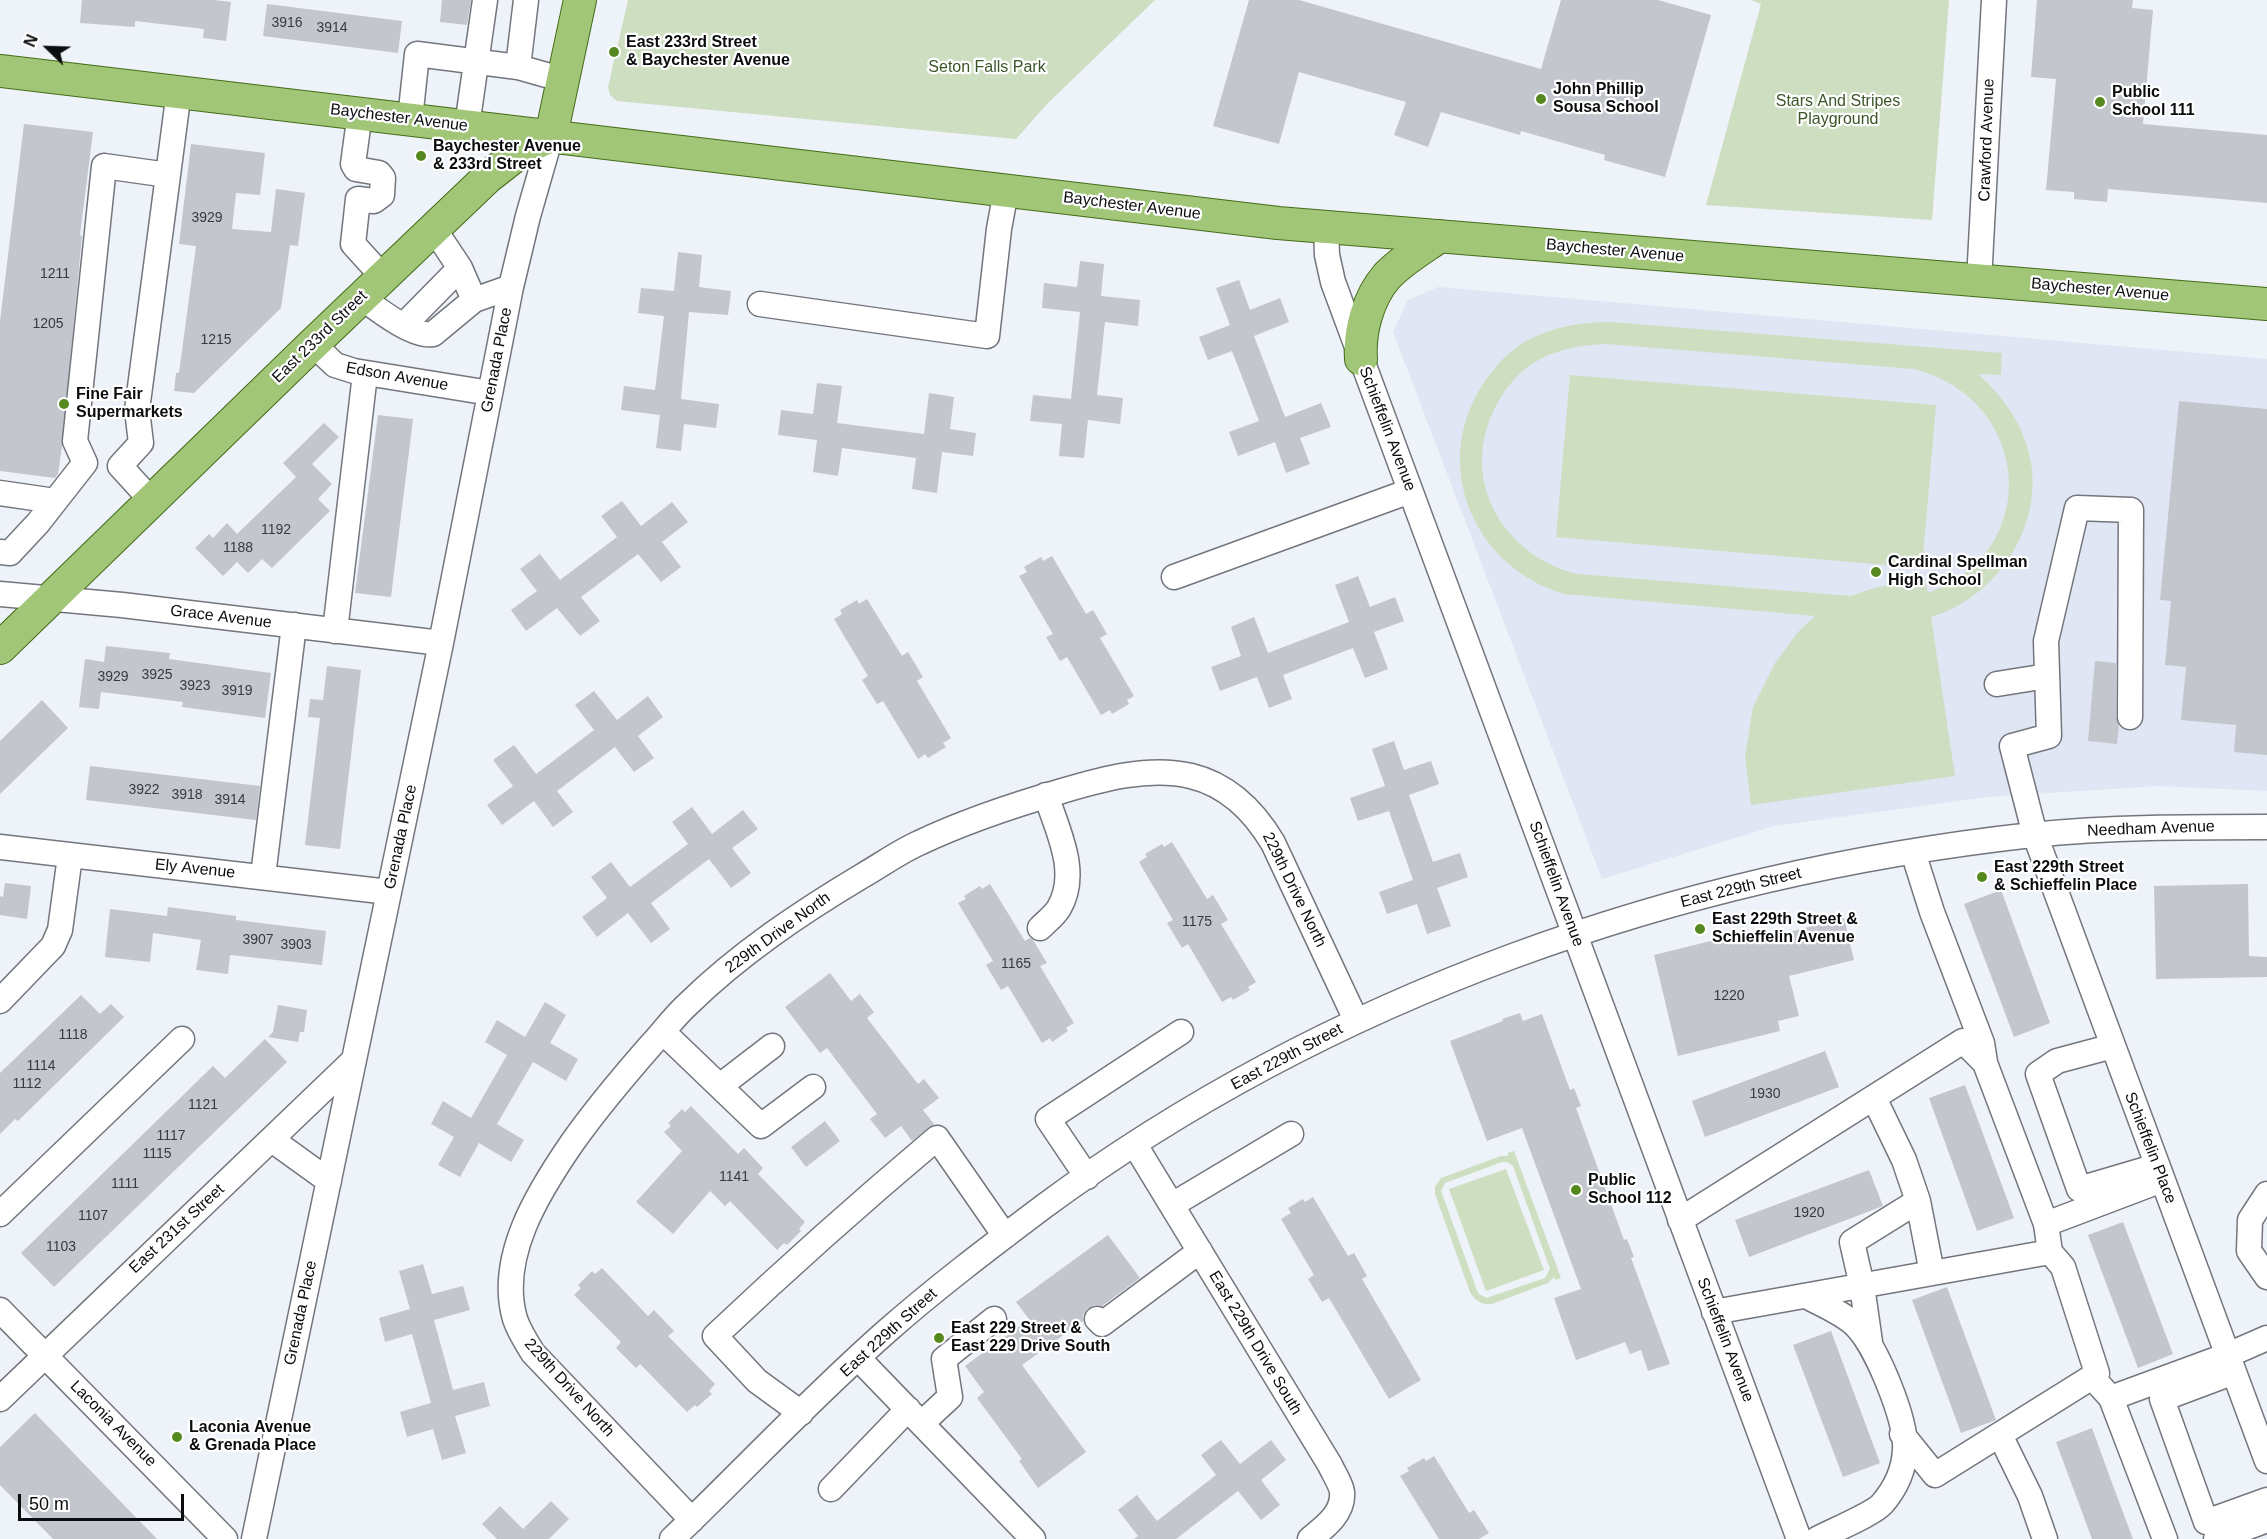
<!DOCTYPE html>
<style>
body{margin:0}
#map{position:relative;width:2267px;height:1539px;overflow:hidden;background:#eef2f9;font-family:Helvetica,sans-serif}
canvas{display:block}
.north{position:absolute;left:18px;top:18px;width:60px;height:60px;-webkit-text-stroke:4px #fff;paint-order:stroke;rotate:293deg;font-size:16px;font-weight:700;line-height:24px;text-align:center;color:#0b0c0e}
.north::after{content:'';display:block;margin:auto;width:21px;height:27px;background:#0b0c0e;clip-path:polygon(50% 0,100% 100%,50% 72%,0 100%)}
.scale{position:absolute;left:18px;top:1494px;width:166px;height:27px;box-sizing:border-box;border:3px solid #0b0c0e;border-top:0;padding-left:8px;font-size:18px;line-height:21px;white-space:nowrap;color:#0b0c0e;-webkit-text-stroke:4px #fff;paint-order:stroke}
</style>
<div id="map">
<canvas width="2267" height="1539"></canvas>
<div class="north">N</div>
<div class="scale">50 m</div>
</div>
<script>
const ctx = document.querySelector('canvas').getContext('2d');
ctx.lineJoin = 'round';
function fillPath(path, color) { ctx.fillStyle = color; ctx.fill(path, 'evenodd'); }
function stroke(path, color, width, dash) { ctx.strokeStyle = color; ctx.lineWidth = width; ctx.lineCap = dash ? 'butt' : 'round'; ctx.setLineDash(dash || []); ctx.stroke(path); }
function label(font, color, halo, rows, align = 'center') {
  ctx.font = font + ' Helvetica,sans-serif'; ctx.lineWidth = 4.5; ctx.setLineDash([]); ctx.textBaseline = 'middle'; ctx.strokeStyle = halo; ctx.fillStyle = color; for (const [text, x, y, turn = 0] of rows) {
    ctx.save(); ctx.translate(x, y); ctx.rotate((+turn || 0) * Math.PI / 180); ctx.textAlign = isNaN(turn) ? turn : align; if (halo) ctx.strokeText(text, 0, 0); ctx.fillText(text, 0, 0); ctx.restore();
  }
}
const built = new Path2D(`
 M1438,287L2267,359V791L2158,786L1987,797L1774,826L1602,879L1393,332L1408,300Z`);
const green = new Path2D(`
 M628,0H1155L1047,104L1016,139L617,101L610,95L608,87Z
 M1751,0H1949L1932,220L1706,205L1761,4Z
 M1610,322L2002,353L2001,375L1978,374C2004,397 2025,427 2031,463C2042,530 1995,598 1931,617L1955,776L1751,805L1745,757L1753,707L1775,663L1799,631L1815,616L1564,594C1479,569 1433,475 1477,394C1489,373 1505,353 1526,341C1552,327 1581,322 1610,322ZM1607,344L1914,369C2032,399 2044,552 1928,593L1925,579L1874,588L1851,596L1577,574C1505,556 1460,483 1493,412C1502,392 1517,372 1537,361C1559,348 1582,345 1607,344Z
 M1570,375L1936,405L1922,568L1556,537Z
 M1514,1151L1561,1278L1555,1280L1554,1277L1548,1283L1492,1304C1482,1305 1475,1301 1470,1292L1435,1194V1187L1441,1178L1501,1156H1508V1153ZM1502,1162H1507L1513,1166L1550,1269L1545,1278L1486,1298L1478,1293L1441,1191L1445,1183Z
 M1506,1169L1544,1270L1486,1291L1449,1189Z`);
const building = new Path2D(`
 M82,0H214L231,2L226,41L203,38L204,29L135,21V27L80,23Z
 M442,0H471L467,25L440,22Z
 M1249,0H1299L1541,69L1561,0H1658L1711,15L1665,177L1604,160L1605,155L1521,131L1520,135L1441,112L1428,147L1394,135L1406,102L1299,72L1279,144L1213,126Z
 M2037,0H2133L2132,8L2153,10L2143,124L2267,135V203L2108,189L2107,202L2074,199V192L2046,190L2056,79L2031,77Z
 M267,4L402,21L398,53L263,36Z
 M24,124L93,132L80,235L82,236L62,446L58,474L55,478L0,471V321Z
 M191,144L265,153L260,195L236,193L232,229L271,232L276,189L305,193L298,246L290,245L281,308L194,393L174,391L176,373H179L196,246L179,244Z
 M678,252L702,255L699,287L731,291L728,315L689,312L681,399L719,404L716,428L684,424L681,451L656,448L660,415L621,410L624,386L655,390L664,316L638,313L641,288L674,291Z
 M1080,261L1104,264L1101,296L1140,300L1138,326L1105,322L1097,395L1123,398L1120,424L1088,420L1084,458L1059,456L1062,424L1030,421L1033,395L1071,399L1080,312L1042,308L1044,283L1077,287Z
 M1239,280L1250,310L1280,298L1289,322L1254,336L1285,417L1321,403L1331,427L1300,438L1310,464L1286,473L1275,442L1238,456L1229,432L1259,421L1232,351L1208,360L1199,337L1230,325L1216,288Z
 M817,383L842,386L837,423L924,434L929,393L954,397L950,429L976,433L973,456L942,452L937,493L912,489L916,458L842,448L838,476L813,472L817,440L778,435L781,410L813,414Z
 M2179,401L2267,409V755L2234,752L2236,725L2181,720L2186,667L2165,665L2171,601L2160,600Z
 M378,415L413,419L391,597L355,593Z
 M324,423L339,437L312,464L332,484L318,499L330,511L272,568L262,559L248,573L237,562L223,576L195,548L209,534L213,538L227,523L237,534L296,477L283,463Z
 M622,501L641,526L672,502L688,522L662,542L681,567L661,582L638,554L581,597L600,621L580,636L557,608L526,631L511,610L537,591L520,569L540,554L560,580L617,537L601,516Z
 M1052,556L1086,614L1093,610L1107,634L1100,638L1134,696L1127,700L1129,704L1112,714L1110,710L1101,715L1067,657L1060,661L1046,637L1053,634L1019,576L1027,572L1024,567L1041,557L1043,561Z
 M1358,576L1370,607L1395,597L1404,621L1374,632L1388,669L1365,678L1353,648L1283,675L1292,699L1269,708L1257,677L1220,691L1211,667L1241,656L1231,627L1254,617L1268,653L1349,622L1335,585Z
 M867,599L902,656L908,652L923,677L917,681L951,738L943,743L946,747L928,758L925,754L918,759L883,701L877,704L862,680L868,676L834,619L842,614L840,610L857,600L859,604Z
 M106,646L170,653L169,659L271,673L265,718L182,707L183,702L101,692L99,709L79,707L85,659L104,662Z
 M2095,661L2116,663V717L2119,725L2117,744L2088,741Z
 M327,666L361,670L340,849L305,845L320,718L308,717L310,699L323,700Z
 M594,691L617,720L648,696L663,717L638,736L654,758L634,772L615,747L557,791L573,812L553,827L534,801L502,825L487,805L513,786L493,760L514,745L536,774L594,730L575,705Z
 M42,700L68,728L0,794V741Z
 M1394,741L1404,770L1431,761L1439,784L1409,795L1433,862L1460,853L1468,877L1437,888L1451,926L1427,934L1417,904L1387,914L1379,892L1413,880L1389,811L1358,821L1350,798L1385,786L1372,749Z
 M90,766L260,786L256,820L86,800Z
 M692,807L712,834L743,810L758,829L732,848L751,873L731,888L709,859L651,903L670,929L651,943L628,913L597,937L582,917L607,898L591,877L611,862L630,887L688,844L672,822Z
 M1172,842L1207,899L1213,895L1228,920L1221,924L1256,982L1248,987L1250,990L1233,1000L1231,997L1222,1002L1188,944L1182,948L1167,923L1173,920L1139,862L1147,857L1145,854L1162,844L1164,847Z
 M5,883L31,886L27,919L0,915V896L3,897Z
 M990,884L1025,941L1030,938L1033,940L1047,963L1040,966L1074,1023L1066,1028L1068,1031L1052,1042L1050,1038L1042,1043L1008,986L1001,990L986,965L993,961L958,903L966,899L964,896L980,886L982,889Z
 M2248,884L2249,956L2267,957V977L2156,979L2154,886Z
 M2001,890L2050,1023L2014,1037L1964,904Z
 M168,907L236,916V920L326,931L322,965L230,955L228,974L196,970L201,940L153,933L150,962L105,957L110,909L167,916Z
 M1844,918L1854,960L1789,976L1799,1016L1778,1021L1780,1031L1678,1056L1654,955L1723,938L1724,942L1769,931L1770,937Z
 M830,973L851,1001L860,994L874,1012L867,1018L918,1084L924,1079L939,1098L923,1110L934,1124L912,1141L901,1126L885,1138L870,1119L877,1114L827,1048L820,1053L785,1007Z
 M81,995L100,1014L111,1004L124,1017L18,1121L15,1119L0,1134V1073Z
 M545,1002L566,1015L550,1043L578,1059L566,1081L533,1062L497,1124L524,1140L511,1162L479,1143L460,1177L438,1165L454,1137L431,1124L443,1101L471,1118L507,1055L485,1042L497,1020L525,1037Z
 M278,1005L307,1010L304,1032H300L298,1042L268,1037L273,1032Z
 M1520,1013L1523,1021L1542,1014L1570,1090L1574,1088L1581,1106L1576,1108L1624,1240L1627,1239L1634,1257L1631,1258L1670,1364L1648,1371L1641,1350L1630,1354L1625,1342L1576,1360L1554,1298L1581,1289L1522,1128L1487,1141L1450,1041L1503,1021L1502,1019Z
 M265,1039L287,1062L54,1287L21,1253L213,1066L225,1078Z
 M1825,1051L1839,1087L1705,1137L1692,1101Z
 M1965,1085L2014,1218L1977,1231L1929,1098Z
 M691,1106L738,1154L744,1148L763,1168L758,1174L805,1222L799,1229L801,1231L787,1245L784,1243L777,1250L730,1201L725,1206L710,1191L673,1234L636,1202L682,1151L664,1132L671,1126L668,1123L682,1109L685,1112Z
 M825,1121L840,1141L806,1167L791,1147Z
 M1869,1170L1883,1206L1749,1257L1735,1220Z
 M1313,1197L1348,1256L1354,1253L1367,1276L1362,1279L1421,1380L1389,1399L1329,1298L1322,1302L1308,1279L1314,1275L1281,1219L1291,1213L1288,1208L1303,1199L1305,1202Z
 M2123,1222L2173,1354L2138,1368L2088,1235Z
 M1108,1235L1140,1278L1102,1306L1094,1305L1087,1309L1083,1315V1321L1022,1365L1086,1452L1038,1488L1019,1461L1022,1459L977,1398L984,1392L965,1366L1029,1319L1016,1302Z
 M423,1264L432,1294L463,1286L470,1310L434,1320L453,1390L484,1382L490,1406L455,1416L466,1453L442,1460L433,1429L407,1437L400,1412L431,1403L412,1334L385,1342L379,1318L410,1309L399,1271Z
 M602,1268L648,1316L654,1310L674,1331L668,1336L715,1384L709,1391L712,1394L697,1407L695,1405L687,1412L640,1364L636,1368L616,1348L621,1342L574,1295L581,1288L578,1285L592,1271L595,1274Z
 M1947,1287L1996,1420L1961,1433L1912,1300Z
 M1831,1331L1880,1463L1843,1477L1793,1345Z
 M35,1413L87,1467L157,1539H53L0,1485V1447Z
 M2092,1428L2112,1483L2133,1539H2092L2056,1442Z
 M1221,1440L1240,1464L1271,1440L1286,1460L1261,1480L1280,1505L1261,1520L1238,1491L1176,1539H1134L1138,1536L1118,1510L1137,1495L1157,1521L1216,1475L1201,1455Z
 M1434,1456L1469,1513L1474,1510L1489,1533L1479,1539H1439L1400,1476L1409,1471L1407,1468L1424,1458L1426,1461Z
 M551,1501L569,1519L549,1539H497L482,1524L500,1506L523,1529Z`);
const minor = new Path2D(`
 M518,67L564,80
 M360,113L353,164L356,169L379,173L383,178L382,195L374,201L358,199L353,244L383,277
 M410,119L417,54L518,67L526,0
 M467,126L485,0
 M168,175L179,91
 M1326,227L1327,255L1333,282L1799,1539
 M434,229L460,268
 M1979,281L1994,0
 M361,297C377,309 414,338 433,334L474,300L511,287
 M760,304L987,336L999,229L1006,191
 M404,325L460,268L474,300
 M313,344L335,365L354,371L490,393
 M85,463L75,441L104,166L168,175L137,410L141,443L120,466L152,501
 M0,493L55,501
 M0,552L10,553L38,523L85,463
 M1174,577L1410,491
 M0,594L122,605L441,643
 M335,631L365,374
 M1997,684L2047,676
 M2130,717L2131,510L2077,508L2046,641L2049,736L2012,746L2035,835L2267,1461
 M0,847L389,892
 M1913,852L1932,912L1982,1043L1985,1062
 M263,876L294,625
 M1040,928C1046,922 1055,915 1059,908C1080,872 1057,830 1046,795
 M0,1001L53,946L60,930L70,856
 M663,1032L761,1126L813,1087
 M2113,1046L2057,1061L2038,1074L2079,1189L2157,1166
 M720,1086L772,1046
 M1874,1098L1904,1160L1918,1201
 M272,1140L329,1181
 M1135,1145L1330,1465C1334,1474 1341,1484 1342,1492C1344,1513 1325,1527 1310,1539
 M1087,1177L1048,1119L1181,1032
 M2267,1194L2250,1220L2249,1251L2267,1277
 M1172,1205L1291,1134
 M0,1214L182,1039
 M1680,1220L1963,1041L1985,1063L2046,1224L2162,1180
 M2050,1252L2063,1267L2097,1373L2092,1377
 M1806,1296C1821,1304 1847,1315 1857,1327C1877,1348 1907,1421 1905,1450C1904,1470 1895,1489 1882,1504C1873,1514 1832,1531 1817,1539
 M0,1310L225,1539
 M1714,1312L2050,1252L2046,1224
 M1097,1319L1102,1324L1200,1251
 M1870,1342L1862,1286L1852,1242L1918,1201L1932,1273
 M858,1358L1033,1539
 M2234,1372L2162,1399L2206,1522L2267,1500
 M2111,1398L2165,1539
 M0,1399L354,1060
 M801,1413L757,1381L715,1336C787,1268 861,1202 937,1138L1005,1236
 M922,1423L950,1397L944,1359L994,1319
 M1902,1434L1935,1475L2092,1377L2111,1398L2228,1355L2267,1338
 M2000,1435L2030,1496L2045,1539
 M831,1489L908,1409
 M692,1520L533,1353C526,1342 519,1331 515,1319C497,1257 539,1191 572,1143C596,1109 623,1077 651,1045C663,1032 674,1017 687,1005C739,954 800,913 862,876C881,865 899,852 919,843C965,821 1014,805 1062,791C1102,779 1149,766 1191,776C1228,785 1254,811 1273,843L1356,1020
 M254,1539L441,643L511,287L528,216L551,136
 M672,1539C744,1470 812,1397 887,1331C937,1287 990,1247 1043,1207C1330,995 1679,874 2032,835C2110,827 2189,827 2267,827
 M2216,1539L2267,1520`);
const major = new Path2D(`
 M0,71L1278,223L2267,304
 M551,136L580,0
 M1361,359C1359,331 1368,298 1387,276C1402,260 1423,248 1440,236
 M0,648L313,344L488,177L525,148L551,136`);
const markers = [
 [614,52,6,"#558920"],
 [1541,99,6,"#558920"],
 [2100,102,6,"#558920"],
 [421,156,6,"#558920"],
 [64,404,6,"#558920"],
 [1876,572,6,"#558920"],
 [1982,877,6,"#558920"],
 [1700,929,6,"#558920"],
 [1576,1190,6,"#558920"],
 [939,1338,6,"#558920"],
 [177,1437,6,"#558920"]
];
const numberNames = [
 ["3916",287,23],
 ["3914",332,28],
 ["3929",207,218],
 ["1211",55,274],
 ["1205",48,324],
 ["1215",216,340],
 ["1192",276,530],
 ["1188",238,548],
 ["3925",157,675],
 ["3929",113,677],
 ["3923",195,686],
 ["3919",237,691],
 ["3922",144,790],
 ["3918",187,795],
 ["3914",230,800],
 ["1175",1197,922],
 ["3907",258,940],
 ["3903",296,945],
 ["1165",1016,964],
 ["1220",1729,996],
 ["1118",73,1035],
 ["1114",41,1066],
 ["1112",27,1084],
 ["1930",1765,1094],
 ["1121",203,1105],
 ["1117",171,1136],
 ["1115",157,1154],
 ["1141",734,1177],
 ["1111",125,1184],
 ["1920",1809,1213],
 ["1107",93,1216],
 ["1103",61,1247]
];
const poiNames = [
 ["East 233rd Street",626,43],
 ["& Baychester Avenue",626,61],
 ["John Phillip",1553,90],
 ["Sousa School",1553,108],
 ["Public",2112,93],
 ["School 111",2112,111],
 ["Baychester Avenue",433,147],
 ["& 233rd Street",433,165],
 ["Fine Fair",76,395],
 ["Supermarkets",76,413],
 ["Cardinal Spellman",1888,563],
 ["High School",1888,581],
 ["East 229th Street",1994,868],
 ["& Schieffelin Place",1994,886],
 ["East 229th Street &",1712,920],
 ["Schieffelin Avenue",1712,938],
 ["Public",1588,1181],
 ["School 112",1588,1199],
 ["East 229 Street &",951,1329],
 ["East 229 Drive South",951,1347],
 ["Laconia Avenue",189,1428],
 ["& Grenada Place",189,1446]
];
const parkNames = [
 ["Seton Falls Park",987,68],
 ["Stars And Stripes",1838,102],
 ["Playground",1838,120]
];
const streetNames = [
 ["Baychester Avenue",399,118,7],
 ["Crawford Avenue",1987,140,-88],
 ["Baychester Avenue",1132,206,7],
 ["Baychester Avenue",1615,251,5],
 ["Baychester Avenue",2100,290,5],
 ["East 233rd Street",320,337,-44],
 ["Grenada Place",497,360,-79],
 ["Edson Avenue",397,377,10],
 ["Schieffelin Avenue",1387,429,69],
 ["Grace Avenue",221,617,7],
 ["Needham Avenue",2151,829,-2],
 ["Grenada Place",401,837,-78],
 ["Ely Avenue",195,869,6],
 ["Schieffelin Avenue",1556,884,70],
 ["East 229th Street",1741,888,-14],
 ["229th Drive North",1294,890,64],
 ["229th Drive North",778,933,-36],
 ["East 229th Street",1287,1057,-28],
 ["Schieffelin Place",2150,1148,69],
 ["East 231st Street",177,1229,-43],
 ["Grenada Place",301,1313,-78],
 ["East 229th Street",889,1333,-42],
 ["Schieffelin Avenue",1725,1340,69],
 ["East 229th Drive South",1255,1343,59],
 ["229th Drive North",569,1388,48],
 ["Laconia Avenue",113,1424,45]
];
fillPath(built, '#e0e6f4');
fillPath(green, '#cddec1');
fillPath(building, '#c3c6cd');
stroke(minor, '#73767c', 27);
stroke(major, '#446c18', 34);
stroke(minor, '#fff', 24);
stroke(major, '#a1c677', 32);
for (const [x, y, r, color] of markers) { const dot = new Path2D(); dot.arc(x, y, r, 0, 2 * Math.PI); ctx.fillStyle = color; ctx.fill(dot); stroke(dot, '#fff', 2); }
label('14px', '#393a3e', null, numberNames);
label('bold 16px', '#0b0c0e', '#fff', poiNames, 'left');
label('16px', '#3b5526', '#fff', parkNames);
label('16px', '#0b0c0e', '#fff', streetNames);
</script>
